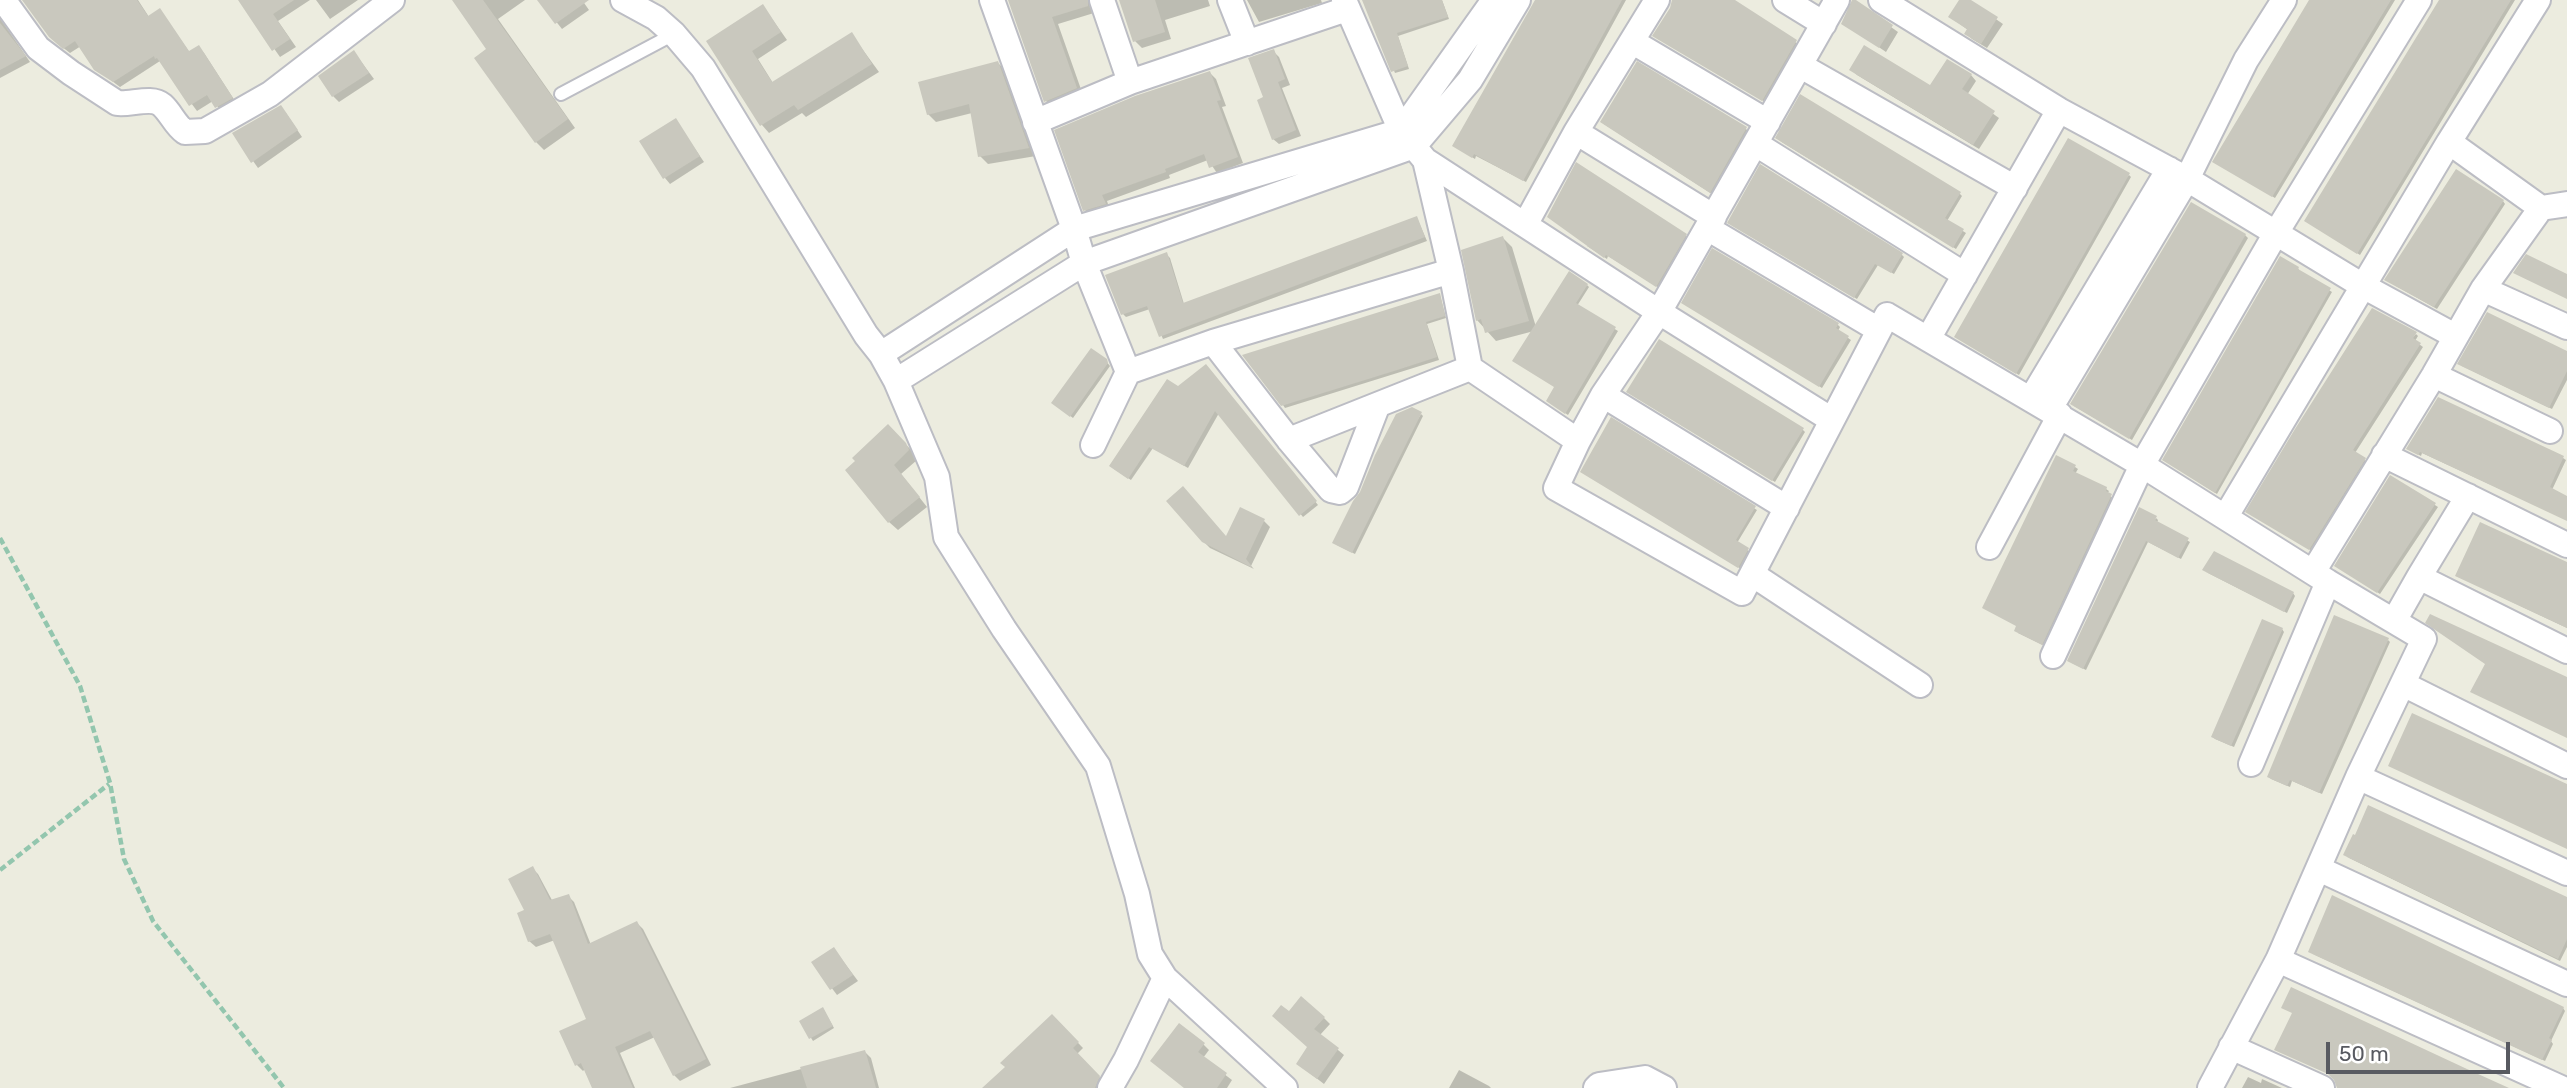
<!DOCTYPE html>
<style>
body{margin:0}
#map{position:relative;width:2567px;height:1088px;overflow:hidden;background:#ececdf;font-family:Rubik,sans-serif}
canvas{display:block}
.scale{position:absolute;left:2326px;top:1042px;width:184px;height:32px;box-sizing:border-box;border:4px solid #585a61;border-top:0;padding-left:9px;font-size:21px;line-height:24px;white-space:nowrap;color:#585a61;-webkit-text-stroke:5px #fff;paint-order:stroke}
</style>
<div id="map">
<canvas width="2567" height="1088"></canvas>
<div class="scale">50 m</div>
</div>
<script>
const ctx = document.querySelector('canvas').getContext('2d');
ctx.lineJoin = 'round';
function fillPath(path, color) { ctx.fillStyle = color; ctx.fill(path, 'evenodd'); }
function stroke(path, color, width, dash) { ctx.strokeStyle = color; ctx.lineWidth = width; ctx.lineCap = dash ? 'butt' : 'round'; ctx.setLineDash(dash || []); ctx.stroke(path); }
const shadow = new Path2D(`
 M25,0H138L149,17L160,10L190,53L198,47L204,53L237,104L223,113L213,101L197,111L160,61L120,87L96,69L81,46L70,53L57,43Z
 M240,0H310L278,21L296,47L280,57Z
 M316,0H358L330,19Z
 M454,0H525L498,19L575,128L544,150L536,142L489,49Z
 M539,0H582L589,10L562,29Z
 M1010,0H1096L1094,13L1058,24L1083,95L1053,108L1046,101Z
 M1121,0H1208L1210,6L1165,20L1171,39L1142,48L1135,41Z
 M1247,0H1321L1322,3L1259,22Z
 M1364,0H1442L1449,19L1398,36L1409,69L1395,73Z
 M1537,0H1626L1526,182L1476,156L1475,159L1457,148Z
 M1673,0H1731L1798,44L1765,102L1657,38L1671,8Z
 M1853,0L1898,32L1886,52L1843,23Z
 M1961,0H1968L2003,24L1987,48L1972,39L1966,33L1968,30L1950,17Z
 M2312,0H2395L2275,198L2217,164Z
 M2441,0H2515L2360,255L2309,223Z
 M763,6L787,40L758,59L773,83L852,35L879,72L806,117L802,113L769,133L762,125L708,41Z
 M0,18L30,62L0,78Z
 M1273,51L1279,57L1290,85L1282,88L1301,136L1279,144L1273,139L1265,98Z
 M354,52L374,79L339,102L333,96Z
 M998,63L1006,71L1036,156L988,164L980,156L972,113L936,122L928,114Z
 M1637,64L1749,131L1712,194L1604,124Z
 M1852,70L1931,88L1971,75L1976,81L1967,95L1999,118L1979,149L1857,75Z
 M1210,73L1216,79L1226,106L1222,107L1243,163L1217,173L1208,160L1169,175L1170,178L1107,201L1110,210L1091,216L1085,210Z
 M286,113L302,137L258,168L234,134Z
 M676,121L704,162L670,184L665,178Z
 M1780,141L1960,194L1962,196L1947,221L1966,233L1956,249Z
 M2129,175L2131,177L2019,375L1959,339Z
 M2503,201L2505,204L2437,309L2389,282Z
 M1417,218L1427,241L1163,339L1150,309L1126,317L1123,314L1166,254L1170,258L1184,304Z
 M1732,225L1902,255L1904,257L1894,274L1878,265L1857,299Z
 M1685,235L1688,238L1659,288L1608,256L1607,259L1587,246Z
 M2245,235L2248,238L2132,440L2074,406Z
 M1503,238L1512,247L1536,327L1587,285L1589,287L1577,306L1618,331L1568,415L1550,403L1556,388L1534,331L1496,341L1477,320Z
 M2298,268L2300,272L2332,292L2217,494L2167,462Z
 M1440,295L1446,318L1427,324L1439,360L1285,408L1283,405Z
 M1686,305L1838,325L1840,327L1838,331L1851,340L1822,388Z
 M2416,334L2418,336L2415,341L2423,347L2355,453L2367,462L2312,551L2250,514Z
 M2567,353V380L2552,409L2462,366Z
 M1105,360L1110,366L1073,418L1056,405Z
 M1209,369L1318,505L1303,517L1219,413L1188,468L1153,448L1131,480L1114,469L1178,388Z
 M1631,394L1803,430L1805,432L1775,482Z
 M1421,414L1423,416L1355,554L1337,545Z
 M1611,420L1757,510L1737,543L1750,552L1741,569L1585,474Z
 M888,426L915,454L917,460L901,474L927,507L898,530L889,522Z
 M2408,449L2563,458L2566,460L2552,490L2567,497V520L2422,453L2421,456Z
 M2057,457L2075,467L2078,469L2075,474L2106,489L2109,491L2107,494L2113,498L2045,646L2018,633Z
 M2391,477L2438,507L2380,594L2339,568Z
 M1241,509L1264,521L1270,527L1251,566L1254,569L1210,548L1203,541L1227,538Z
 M2156,518L2158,520L2157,523L2190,542L2181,559L2148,542L2086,670L2072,663Z
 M2567,564V628L2457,576Z
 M2206,572L2293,593L2295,596L2287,613Z
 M2282,629L2284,632L2234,747L2215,739L2213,737Z
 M2388,640L2390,642L2322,794L2292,781L2290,787L2271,779L2269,777Z
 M2347,857L2567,899V947L2560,961Z
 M532,868L538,874L553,902L568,896L574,902L591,945L637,923L643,929L711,1065L680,1081L674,1075L655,1037L620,1053L635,1088H593L585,1069L583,1071L576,1064L588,1020L555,940L536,947L529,941L527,911Z
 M834,949L858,981L837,995L813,963Z
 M2313,954L2563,1008L2565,1011L2551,1041L2553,1044L2545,1061Z
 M825,1012L834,1028L813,1041L801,1022Z
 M1289,1013L1324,1018L1330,1024L1320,1035L1344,1055L1324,1084L1298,1064L1310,1048Z
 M1052,1016L1083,1048L1077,1054L1105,1083L1103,1088H985L1007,1067Z
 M1203,1044L1209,1050L1203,1058L1232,1080L1227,1088H1186L1152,1060Z
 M865,1052L871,1058L879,1088H730Z
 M1459,1070L1489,1086L1491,1088H1449Z
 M2248,1077L2261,1083L2262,1079L2282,1088H2242Z`);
const building = new Path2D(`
 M22,0H137L148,16L160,8L189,51L199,45L233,98L215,108L207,95L189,106L157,58L155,59L154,56L113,82L94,70L75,41L63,49L49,37Z
 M238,0H294L273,14L290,39L272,51Z
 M452,0H483L568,119L535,143L474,58L486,49Z
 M537,0H589L555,24Z
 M1008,0H1088V6L1052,17L1077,88L1044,102Z
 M1119,0H1155L1165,32L1133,42Z
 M1362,0H1442L1448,17L1397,33L1408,66L1391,72Z
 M1535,0H1622L1523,181L1474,154L1472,158L1452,146Z
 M1672,0H1735L1797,40L1762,101L1652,36L1670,8Z
 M1852,0H1856L1893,25L1879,48L1841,24Z
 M1959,0H1971L1998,17L1981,44L1964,34L1967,29L1948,17Z
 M2309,0H2391L2272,197L2212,162Z
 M2439,0H2511L2357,254L2304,221Z
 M763,4L781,32L752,51L772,82L852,32L872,64L798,110L794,105L760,126L706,41Z
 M0,23L26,56L0,70Z
 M1864,45L1930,85L1947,59L1972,74L1962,89L1995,111L1973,145L1849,70Z
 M1274,49L1285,79L1278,82L1296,130L1272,140L1257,100L1263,97L1248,58Z
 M354,50L369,73L332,97L318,76Z
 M998,61L1029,148L978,157L969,104L927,115L918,82Z
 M1637,61L1747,127L1710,193L1600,122Z
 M1210,71L1221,100L1217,101L1238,157L1209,168L1204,154L1165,169L1166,172L1102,195L1106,204L1083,211L1054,130L1135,96Z
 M1800,94L1961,192L1945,218L1964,229L1953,248L1775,138Z
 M281,105L298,130L251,163L232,133Z
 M676,118L700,156L663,179L639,141Z
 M2068,138L2130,173L2016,374L1954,337Z
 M1576,162L1687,234L1656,287L1606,255L1604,258L1547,217Z
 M1760,164L1903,253L1891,273L1875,264L1854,298L1727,223Z
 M2456,169L2504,200L2434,307L2384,280Z
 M2191,202L2246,234L2129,439L2070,404Z
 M1417,216L1425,237L1159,337L1147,306L1121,315L1105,275L1167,252L1183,303Z
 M1503,236L1529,321L1485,333L1481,319L1476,321L1461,250Z
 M1712,248L1839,323L1836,328L1849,336L1819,387L1681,303Z
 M2526,254L2567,274V299L2513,273Z
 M2280,256L2299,267L2298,269L2331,288L2215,493L2162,460Z
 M1569,271L1588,284L1576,303L1616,327L1565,414L1546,401L1554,387L1512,361Z
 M1440,293L1445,316L1426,322L1437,357L1397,370L1281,406L1242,355Z
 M2372,308L2417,332L2413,338L2421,343L2353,450L2366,458L2309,550L2245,512L2295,429Z
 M2487,312L2567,351V371L2549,408L2457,364Z
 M1659,339L1804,428L1772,481L1626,392Z
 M1091,348L1107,359L1108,363L1070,417L1051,403Z
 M1206,364L1317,501L1299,516L1215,411L1184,466L1149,447L1128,479L1109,466L1167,379L1178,386Z
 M2438,397L2564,456L2550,487L2567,496V521L2420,452L2418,455L2406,449Z
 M1412,407L1422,412L1352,553L1332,543L1353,501L1360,492L1375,455L1396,414Z
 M1611,417L1756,506L1736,540L1749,548L1738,568L1580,472Z
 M888,424L906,443L909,450L894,465L920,497L888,523L845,470L855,461L852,458Z
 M2056,455L2076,465L2073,471L2107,487L2106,491L2112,494L2042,645L2014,631L2016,626L1982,608Z
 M2390,475L2436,503L2377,593L2334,566Z
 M1183,486L1226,536L1240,507L1265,519L1246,559L1253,568L1202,542L1166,501Z
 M2139,507L2157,516L2155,520L2189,538L2178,558L2146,541L2083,669L2067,661Z
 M2480,522L2567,562V628L2455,576Z
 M2214,551L2294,592L2284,612L2202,570Z
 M2430,614L2567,677V738L2470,692L2485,664L2425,623Z
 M2334,615L2389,638L2319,793L2290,780L2287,786L2267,777Z
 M2262,619L2283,628L2231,746L2211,737Z
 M2412,713L2567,784V849L2388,766Z
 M2368,805L2567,897V939L2558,959L2343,855L2353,834L2355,835Z
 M533,866L550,900L569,894L588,944L637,921L706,1059L673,1076L650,1031L615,1047L633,1088H592L581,1063L575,1066L559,1031L586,1019L550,934L528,942L517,913L524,910L508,879Z
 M2332,895L2564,1007L2549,1038L2552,1040L2542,1060L2308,952Z
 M834,947L853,975L830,990L811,962Z
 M2291,987L2467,1069L2509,1088H2337L2334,1080L2328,1074L2274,1050L2292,1013L2281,1008Z
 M1301,996L1325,1017L1314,1029L1339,1048L1317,1079L1296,1064L1307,1047L1272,1016L1281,1005L1289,1011Z
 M823,1007L833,1026L809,1039L799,1021Z
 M1052,1014L1079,1042L1073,1048L1100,1076L1095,1088H982L1005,1067L1000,1063Z
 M1179,1023L1205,1043L1198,1052L1227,1073L1217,1088H1184L1150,1061Z
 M865,1050L876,1088H807L800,1067Z`);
const path = new Path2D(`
 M0,538L80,686L110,783L124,859L153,921L284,1088
 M0,870L109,784`);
const lane = new Path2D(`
 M561,94L674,34`);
const street = new Path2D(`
 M5,0L7,5L38,48L71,73L117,103C130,105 152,96 162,105C171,113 175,125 185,132L205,131L270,94L392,0
 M623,0L656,18L674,34L703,68L866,335L881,354L896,381L937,477L946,537L1004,629L1098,766L1137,894L1150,954L1165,978L1285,1088
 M992,0L1074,229L1084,263L1128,372
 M1102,0L1130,82
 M1230,0L1247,43
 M1494,0L1401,131L1425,160L1451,271L1470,368L1578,441L1556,488L1742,593L1752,574L1920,685
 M1785,0L1824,24
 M1881,0L2059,110L2187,179L2363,286L2455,336
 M1633,42L1768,122
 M1801,66L2015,188
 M1035,122L1130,82L1347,9
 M1576,132L1714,217
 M2449,142L2541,208
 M1756,144L1965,275
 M1425,160L1659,312L1832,420
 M1525,225L1576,132L1657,0
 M1707,228L1879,330
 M2483,289L2567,327
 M1928,339L2059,110
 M1213,342L1289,440L1331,490L1340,492L1346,487L1377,407
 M881,354L1074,229L1401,131L1344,0
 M2434,375L2550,431
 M896,381L1084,263L1414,146L1470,80L1518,0
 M1603,395L1787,508
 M2031,399L2169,169
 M2049,410L2187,179L2246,60L2284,0
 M1289,440L1470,368
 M1578,441L1603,395L1659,312L1837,0
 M1093,445L1128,372L1213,342L1451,271
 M2384,455L2567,545
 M2226,516L2449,142L2538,0
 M1989,547L2060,415
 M2313,572L2434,375L2483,289L2541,208L2567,204
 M1752,574L1887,315L2142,465L2328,582L2424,639L2358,777L2278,960L2210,1088
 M2419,577L2468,496
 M2394,621L2419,577L2567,651
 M2053,656L2142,465L2276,233L2419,0
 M2403,684L2567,766
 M2251,764L2328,582
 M2358,777L2567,873
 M2319,869L2567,984
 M2278,960L2561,1088
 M2231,1047L2322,1088
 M1110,1088L1126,1060L1165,978
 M1596,1088L1599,1085L1645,1078L1664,1088`);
fillPath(shadow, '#0003');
fillPath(building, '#c9c8be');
stroke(lane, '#bcbdc4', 16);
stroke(street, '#bcbdc4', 28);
stroke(path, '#93c6ae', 4.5, [7, 3.5]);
stroke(lane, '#fff', 12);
stroke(street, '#fff', 24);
</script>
